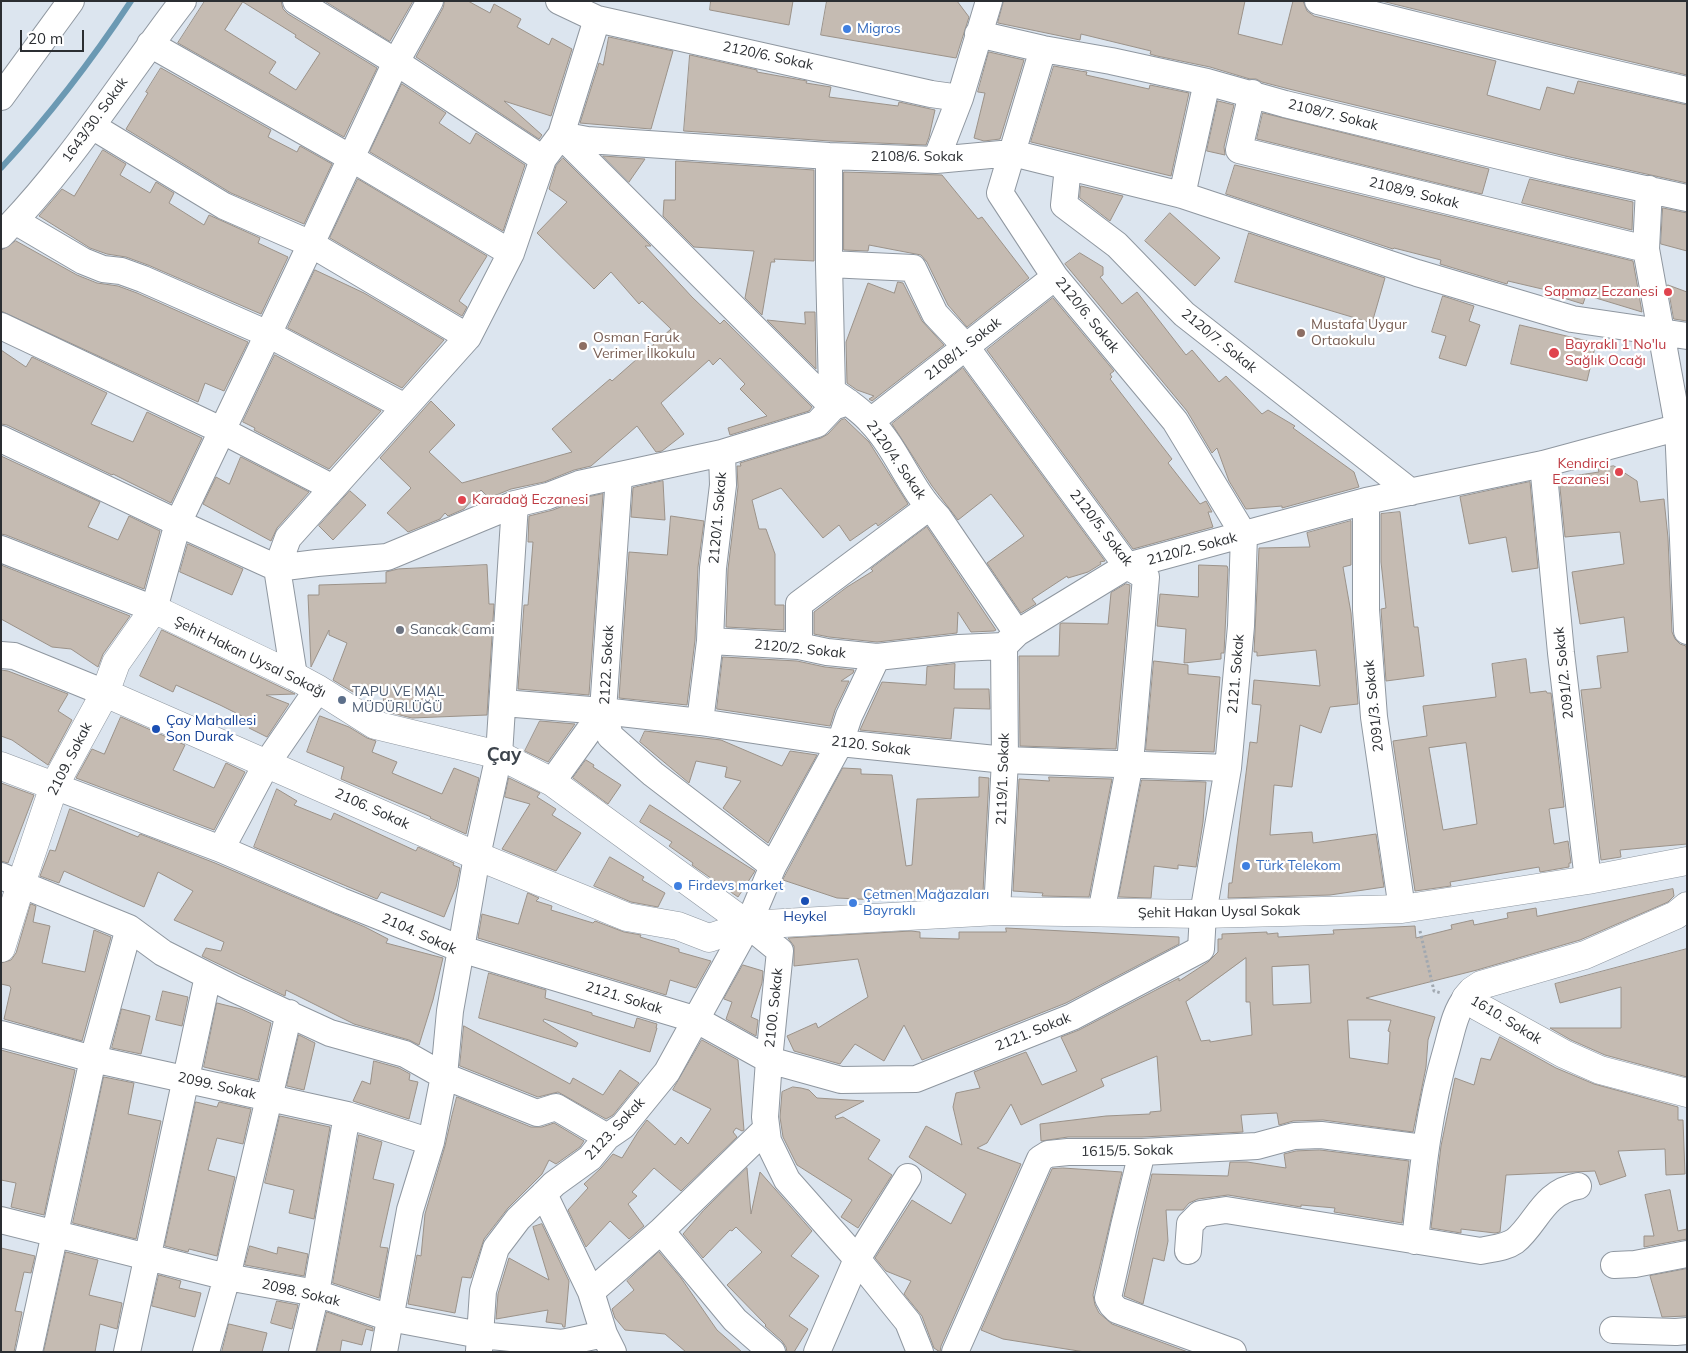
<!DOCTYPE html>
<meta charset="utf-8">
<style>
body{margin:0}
#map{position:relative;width:1688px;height:1353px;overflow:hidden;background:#dce5ef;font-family:Mulish,sans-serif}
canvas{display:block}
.frame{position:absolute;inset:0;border:2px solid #2b2e32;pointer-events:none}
.scale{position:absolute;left:20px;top:30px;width:64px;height:22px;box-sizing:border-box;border:2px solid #2b2e32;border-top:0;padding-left:6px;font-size:15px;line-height:18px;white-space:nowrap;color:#2b2e32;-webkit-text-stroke:4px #fff;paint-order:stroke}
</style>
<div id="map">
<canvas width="1688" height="1353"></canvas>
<div class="frame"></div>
<div class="scale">20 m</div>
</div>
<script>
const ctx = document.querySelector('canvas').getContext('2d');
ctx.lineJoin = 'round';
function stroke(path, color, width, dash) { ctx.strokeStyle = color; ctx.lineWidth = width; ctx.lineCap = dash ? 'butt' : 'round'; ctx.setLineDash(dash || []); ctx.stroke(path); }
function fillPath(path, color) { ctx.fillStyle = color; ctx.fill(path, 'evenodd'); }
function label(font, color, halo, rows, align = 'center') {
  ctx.font = font + ' Mulish,sans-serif'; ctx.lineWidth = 4.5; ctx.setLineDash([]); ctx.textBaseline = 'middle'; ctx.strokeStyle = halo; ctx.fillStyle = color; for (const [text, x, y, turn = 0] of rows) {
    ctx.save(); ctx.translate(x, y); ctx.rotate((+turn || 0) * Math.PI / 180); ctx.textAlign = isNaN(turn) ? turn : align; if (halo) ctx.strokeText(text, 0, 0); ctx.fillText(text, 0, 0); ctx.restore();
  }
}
const stream = new Path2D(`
 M1,168C49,116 92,60 131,1`);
const building = new Path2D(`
 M205,1H281L283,9L288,14L377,68L344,137L178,43ZM243,2L296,35L295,37L320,53L296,90L269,73L276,62L225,30Z
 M325,1H413L390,41Z
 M445,1H468L490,13L494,4L521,19L517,27L549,45L552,38L572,49L551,116L504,101L542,135L539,139L416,57L443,8Z
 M711,1H793L789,25L710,10Z
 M827,1H957L969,17L956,58L821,35Z
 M1004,1H1245L1238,34L1282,45L1293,1H1303L1307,11L1314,16L1496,61L1487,95L1540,110L1547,87L1574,94L1578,81L1687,105V183L1565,156L1289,89L1262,82L1256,79H1250L1210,67L1157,56L1150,54L1151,51L1081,34L1080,40L998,23Z
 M1382,1H1687V75L1552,43Z
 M609,37L673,51L651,129L580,123L599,63L603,65Z
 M989,52L1024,60L1000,139L984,141L974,138L985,93L978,92Z
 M690,55L757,70V72L807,81L806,83L831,87L829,97L898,106L899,102L935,110L929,137L926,145L830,141L684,131Z
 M1054,66L1080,71L1087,72L1086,75L1149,89L1150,85L1189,93L1171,176L1031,142Z
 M161,68L271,130L268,137L297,152L300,146L332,164L304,224L231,193L126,129L148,93L146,92Z
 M402,84L446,113L439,123L470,144L476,133L525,165L503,231L370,152Z
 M1218,101L1234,105L1224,147L1225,155L1207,151Z
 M1263,113L1489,169L1482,194L1257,139Z
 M103,150L126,164L120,175L150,193L156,182L174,193L169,203L204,225L209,215L260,238L258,243L288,257L261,314L148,265L126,257L107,254L90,248L39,216L62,189L74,196Z
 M603,156L645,159L629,182Z
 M563,158L651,246H645L692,297L720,324L724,320L812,407L809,411L730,435L728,428L767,416L740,389L745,384L720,358L713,365L709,360L661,403L684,434L662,451L656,452L637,426L591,466L574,470L544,482L511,489L489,498L481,490L464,509L448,516L445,513L440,519L408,532L387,513L411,488L380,458L431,401L455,425L429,452L462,483L572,452L552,429L610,379L612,381L671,329L642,301L639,304L611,272L594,289L537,233L567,202L549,189L556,166Z
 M676,161L814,170V261L774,259L775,262H771L762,315L745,298L754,251L694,247L663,216L664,200H675Z
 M1235,165L1633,261L1642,312L1586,295L1583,304L1554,295L1555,292L1508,281L1507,284L1440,264L1441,260L1394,248L1393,249L1226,194Z
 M844,172L942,175L978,219L982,217L1029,278L967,327L948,305L927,262L921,255L869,245L868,251L844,250Z
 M358,179L487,256L459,301L467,307L462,316L330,238Z
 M1530,179L1633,202L1632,230L1522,203Z
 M1081,186L1123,196L1110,221L1080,198Z
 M1663,208L1687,213V251L1661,244Z
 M1170,213L1220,258L1195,286L1145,241Z
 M1249,233L1385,278L1372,323L1235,282Z
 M16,241L77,275L97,283L118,286L137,293L248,342L224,391L205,383L198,402L1,311V251Z
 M1080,253L1103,267V275L1100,277L1122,304L1137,292L1186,355L1192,350L1219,382L1226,376L1262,414L1268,410L1295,426L1293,428L1354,472L1359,487L1282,508V506L1246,509L1229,481L1217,448L1212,453L1187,411L1065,264Z
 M315,270L364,293L444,340L402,388L288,328Z
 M898,282L903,283L922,321L944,345L872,401L869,399L874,396L857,390L847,383L846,342L868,283L894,293Z
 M1668,285L1687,292V321L1674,319Z
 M1443,296L1474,306L1469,321L1480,325L1466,366L1439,358L1446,336L1432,332Z
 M1053,298L1114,371L1110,374L1112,377L1110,379L1172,459L1168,463L1200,504L1206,501L1212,512H1208L1213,527L1133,549L987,350Z
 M805,312H815L816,369L767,320L805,324Z
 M1520,325L1596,343L1587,381L1511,364Z
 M1,350L26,367L32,357L107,393L91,424L133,442L147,412L202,438L171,503L113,474L112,475L7,425L1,424Z
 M275,355L381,411L329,469L254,430L255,428L243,422Z
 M963,368L1105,561L1100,562L1101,564L1088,572L1068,578L1067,576L1032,599L1036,604L1021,613L987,563L1024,536L991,494L958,520L932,486L892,424Z
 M845,419L869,442L908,504L878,526L876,523L850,541L839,525L823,538L781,488L752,500L759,529H766L775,554V605H784V630L726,627L728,569L738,487L737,466H741L740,463L821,438L828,434L841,420Z
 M1,456L100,502L88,527L118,540L129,516L160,531L144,589L6,535L1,534Z
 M241,457L309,492L277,528L271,541L203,504L216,477L229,484Z
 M1614,466L1637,481L1640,502L1664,499L1668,538L1672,632L1675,639L1680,644L1686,646L1687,656V844L1620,850L1621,857L1601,860L1581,690L1601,688L1597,656L1628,652L1624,617L1580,624L1572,572L1624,564L1620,532L1565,537L1559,478L1599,472L1598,469Z
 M663,481L665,520L631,517L633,488Z
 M1530,482L1538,568L1512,572L1506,537L1469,544L1460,497Z
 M350,491L366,505L333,540L319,526Z
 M603,494L589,695L518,689L524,605H528L533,542H528L529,516L553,510L583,498Z
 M1400,512L1414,627H1418L1424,676L1386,681L1381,609L1386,608L1381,562V514Z
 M671,516L704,521L698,567L695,640L687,705L619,698L629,552L667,555Z
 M1351,521V565L1343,567L1351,613L1358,704L1330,707L1321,733L1300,725L1292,787L1274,785L1270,835L1312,832L1313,843L1376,834L1384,887L1330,895L1228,898L1229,883H1232L1250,742L1257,743L1261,705L1252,704L1254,680L1320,686L1316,650L1257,656V652H1254L1259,548L1310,547L1307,533Z
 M927,527L996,630L994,631L971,632L958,612L957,633L877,642L829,637L814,634V612L847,587L873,571L871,569Z
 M188,544L243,569L232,595L180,572Z
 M1,565L130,616L103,654L98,667L71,649L52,647L1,619Z
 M487,565L489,604H494L487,715L412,718L384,711L383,691L353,692L333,680L347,643L329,635V630L311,667L308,595H319V585L386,583V572L398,569Z
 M1199,565L1227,566L1228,569L1224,653H1221V659L1184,663L1186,629L1157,626L1160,594L1198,597Z
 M1126,584L1130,585L1116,749L1020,746L1019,656H1059L1060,624L1062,623L1108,624L1111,593Z
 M162,630L295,694L266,695L289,704L267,737L249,728L252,721L220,705L176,685L173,692L140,676Z
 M723,657L797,661L825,667L854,670L853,673L841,681H849L835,710L830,726L717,709Z
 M1526,659L1530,693L1546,691L1547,693H1551L1564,807L1549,809L1554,844L1568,841L1571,863H1569V867L1540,872L1539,867L1450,882L1451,886L1415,891L1393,741L1427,736L1423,706L1496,697L1492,664ZM1466,743L1477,824L1443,830L1429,748Z
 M1154,661L1188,665V674L1220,677L1214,752L1146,750Z
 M955,664L954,689H989L990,709L954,708L951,739L860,730L882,682L926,685L927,667Z
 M1,670L8,671L68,694L58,711L72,720L48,765L12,740L1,736Z
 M320,716L349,727L367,738L376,741L372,752L397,762L392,773L442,794L454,768L479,778L466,834L430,818L431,817L341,779L344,767L307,752Z
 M121,717L185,745L173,770L214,788L226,763L245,772L214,830L76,778L92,749L104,754Z
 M540,721L575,724L548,762L525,751Z
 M645,731L721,740L782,766L790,751L817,755L768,843L723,808L741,781L725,777L727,767L696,761L689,783L640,742Z
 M586,760L594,765L593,767L621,785L608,804L573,778Z
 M843,768L861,769V774L892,775L906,866L912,865L917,799L979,797V777L989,778L983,892L953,893V896L916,897L878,899V900L837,898L783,880Z
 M1049,777L1112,779L1089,897L1042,896L1043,893L1013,891L1019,779L1049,781Z
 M509,778L540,793L537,797L556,809L552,815L581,833L556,871L502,849L530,804L505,797Z
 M1142,780L1206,782L1203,822L1196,867L1178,865V869L1154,866L1151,898L1119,897Z
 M1,783L34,795L8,863L1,861Z
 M277,789L297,801L294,805L331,820L334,813L416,851L418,847L454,863L453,865L460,868L456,887L444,917L381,892L377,899L254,847Z
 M650,805L755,871L738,897L692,865L693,863L669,846L672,842L640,822Z
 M70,809L138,837L140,834L215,863L365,927L388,939L386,943L443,958L433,1000L419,1045L409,1040L354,1024L286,990L285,996L202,956L206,948L221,951L224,942L174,920L193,891L158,872L144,907L64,871L59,883L40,876L50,850L55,851Z
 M610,857L644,877L642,880L665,893L658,907L631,902L594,886Z
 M1673,889L1674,896L1668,902L1580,940L1477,970L1366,998L1435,1017L1428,1040L1426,1067L1413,1132L1323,1120L1293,1121L1279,1125L1277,1113L1241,1115L1243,1132L1142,1137H1068L1041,1141L1040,1124L1106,1116L1150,1114V1112L1161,1111L1157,1056L1101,1079L1104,1086L1021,1125L1011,1104L987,1143L977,1148L1021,1164L941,1346L940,1352L934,1348L922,1316L904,1294L911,1281L886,1271L875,1258L912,1200L951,1224L966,1194L909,1157L926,1126L962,1145L953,1107L956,1093L980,1088L974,1072L1026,1052L1042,1085L1077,1071L1061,1037L1079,1030L1179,978V981L1208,962L1218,952V939H1222V934L1267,932V934L1278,933V937L1334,934L1333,930L1415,926L1416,938L1452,929L1451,925L1473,920L1474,925L1508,918L1507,913L1536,908L1537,916ZM1246,958V1002H1250L1252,1035L1210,1042V1040L1201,1041L1186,1002ZM1309,965L1311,1003L1273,1005L1272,967ZM1348,1020H1391L1388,1031L1390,1032L1388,1064L1350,1058Z
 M528,893L539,898L536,901L552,906L551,910L593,923L595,921L624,932L641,935L640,937L679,949V952L711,961L696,988L670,980L666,995L478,938L482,914L518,924Z
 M31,904L36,906L33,922L50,926L42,963L85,972L94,930L111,937L82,1041L4,1019L11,988L10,987V986L1,984V963L11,960L16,953Z
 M1006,928L1179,937V944L1066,1003L922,1060L904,1025L884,1061L855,1044L840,1064L794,1051L787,1036L816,1023L818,1028L868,997L858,959L794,966V946L788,938L911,931L920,932V938L959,939V932H1006Z
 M1687,949V1077L1605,1055L1571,1040L1550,1028H1621V987L1560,1003L1555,984Z
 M743,965L763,971L762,983L751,1017L758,1020L756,1036L726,1019L732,1002L724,999Z
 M489,973L546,990L545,998L592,1013V1015L634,1028L637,1018L657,1024L656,1028H657L650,1052L544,1019L543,1021L578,1043L576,1047L479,1018Z
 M163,991L188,997L182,1026L156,1020Z
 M217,1003L241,1009L271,1023L258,1080L204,1067Z
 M122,1009L150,1016L141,1054L112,1048Z
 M464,1026L570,1084L573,1078L603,1095L620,1070L639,1083L613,1115L606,1119L558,1092L538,1097L460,1066Z
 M299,1035L315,1043L304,1090L287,1086Z
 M1500,1037L1556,1068L1594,1084L1678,1107V1120H1683L1685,1174L1666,1175L1665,1149L1618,1151L1626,1176L1600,1185L1595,1171L1506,1175L1500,1232L1495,1233L1461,1229V1233L1431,1228L1441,1146L1455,1078L1474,1085L1481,1058L1490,1060Z
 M702,1040L738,1060L744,1130L742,1131L736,1128L733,1132L737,1137L681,1191L654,1168L632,1192L637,1196L628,1204L644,1226L629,1239L610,1221L586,1247L568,1210L588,1188L584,1184L601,1168L613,1154L622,1158L638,1132L647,1120L675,1145L681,1137L688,1144L711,1109L673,1090Z
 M1,1050L75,1070L44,1215L11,1207L16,1183L1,1180Z
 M374,1061L399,1068L410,1074L409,1080L418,1082L409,1119L353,1101L362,1081L370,1084Z
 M104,1077L134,1083L128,1114L161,1121L136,1239L73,1223Z
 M793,1087L801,1088L809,1090L817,1098L864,1101L835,1116L836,1119L843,1117L880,1140L868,1159L892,1175L858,1228L841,1217L852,1200L797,1165L783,1137L780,1117L782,1092Z
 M457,1097L531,1127H542L554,1123L584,1141L580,1147L556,1164L549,1160L542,1174L508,1208L484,1239L471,1278L462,1277L455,1313L408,1304L417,1255L421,1256L425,1214L445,1146L452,1115Z
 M196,1102L217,1107L219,1102L251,1109L243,1144L217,1138L208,1170L235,1177L217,1256L189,1249L188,1252L165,1246Z
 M280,1116L330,1127L314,1219L289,1213L294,1190L265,1183Z
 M359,1135L382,1142L373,1179L394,1184L380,1247L388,1248L379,1298L333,1283Z
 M1320,1150L1409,1161L1402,1223L1334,1212L1335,1208L1301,1205V1207L1228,1195L1198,1199L1189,1203L1183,1210H1166L1168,1241L1164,1261L1153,1258L1143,1304L1124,1296L1152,1174L1228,1176L1230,1162H1247L1286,1168L1284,1154L1296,1151Z
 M747,1168L751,1214L760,1172L812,1231L791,1256L819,1276L789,1316L808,1329L794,1352H787L786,1347L782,1341L765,1326L766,1325L727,1285L762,1252L736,1227L732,1231L730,1230L703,1258L683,1234L703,1211Z
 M1063,1168L1122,1172L1093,1295L1095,1305L1099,1313L1112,1324L1188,1352H1085L1003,1339L981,1330L1052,1169Z
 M1670,1190L1678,1231L1687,1229V1239L1644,1247V1236H1654L1645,1195Z
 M542,1224L569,1281L565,1327H563L562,1324L546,1322L548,1310L496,1319L498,1294L509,1258L549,1280L533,1227Z
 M250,1246L277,1254L278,1247L308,1254L304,1276L245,1265Z
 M1,1248L35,1256L31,1273L24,1272L15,1311L22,1312L14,1352H1Z
 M66,1252L98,1260L89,1295L122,1303L117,1329L100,1324L95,1352H44Z
 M659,1252L681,1278L717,1330L742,1352H686L665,1334L625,1330L615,1318L612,1309L634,1290L627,1281Z
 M1687,1269V1316L1662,1317L1650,1276Z
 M159,1275L181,1281L179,1288L201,1293L195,1317L152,1306Z
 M277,1301L298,1305L292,1329L271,1323Z
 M327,1312L373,1328V1331L366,1329L362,1345L342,1340L340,1352H317Z
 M229,1324L267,1333L262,1352H222Z`);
const path = new Path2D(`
 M1420,931L1434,991L1441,993`);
const minor = new Path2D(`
 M296,1L396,62L430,1
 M559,1L597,19
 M1318,1C1441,31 1563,63 1687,90
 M978,34L1043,49L1111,61L1207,82L1285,104L1562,171L1687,198
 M150,44L351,158L311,244L468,337
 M1252,93L1239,150L1646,249
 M1,97L71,1
 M561,135L587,140L829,156L936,160L1012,153L1182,195L1417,273L1572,319L1687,336
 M561,135L833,407
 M829,156V264L832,391C845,400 860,409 871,422C898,450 910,490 938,517L1017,633
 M936,160L960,98
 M1068,167L1064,205L1117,245L1184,314L1411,492
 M1649,189L1646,249L1678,426L1687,631
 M1182,195L1207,82
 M15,221L83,261L103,269L121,271L143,279L268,334L405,407
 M1,235C71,164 123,79 183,1
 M511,253L351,158L396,62L543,159
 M829,264L913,268L935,314L966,347L1127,566L1146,577L1130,763L1101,913
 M1,326L223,431L333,488
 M871,421L1055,277
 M1,439L178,523L277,568L288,538L468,337L511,253L543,159L561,135L597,19L931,94L960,98L989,1
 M1543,464L1561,653L1588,880
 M619,476L603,711L610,736L653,774L773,866
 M1366,501V610L1374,717L1402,909
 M515,504L499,755L477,856L461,949L697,1020L769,1060L841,1080L916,1079L1072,1017L1201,949L1203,914L1228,768L1241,626L1244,535L1175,421L1055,277L1000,193L1043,49
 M1,549L154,609L178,523L311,244L224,206L92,126
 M710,641L799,646L827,652L877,657L959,648L1004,646L1017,633L1127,566L1366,501L1543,464L1687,425
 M799,646V604L929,507
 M1,655L14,656L105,693
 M877,657L849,716L840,743L773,866L748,925L780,951L769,1060L765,1117L768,1141L787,1180L857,1259L908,1322L920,1352
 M294,676L277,568L317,563L387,557L515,504L548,496L579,484L722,453
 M503,703L603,711
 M700,722L710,641L713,568L723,485L722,453L817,424L833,407L848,402
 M552,782L603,711L700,722L840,743L1005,760L1228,768
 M54,786L221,849L341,901L461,949L450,1011L444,1076L431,1142L410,1210L384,1352
 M221,849L267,763L318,689
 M1,876L129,928L163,953L234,989L330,1033L405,1054L444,1076L537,1113L556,1107L607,1137
 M997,911L1005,760L1004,646
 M1,1034L93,1059L347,1115L431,1142
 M1142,1152L1124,1226L1108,1298L1112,1305L1117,1310L1233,1352
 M544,1194L591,1292L604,1334L613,1352
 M1,1220L227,1277L316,1293L390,1318L480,1335L562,1343L604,1334
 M661,1231L735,1320L772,1352
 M1415,1241C1422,1175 1428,1112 1447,1048C1452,1030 1455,1012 1466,998
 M1188,1251L1190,1224L1200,1214L1226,1210L1481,1251C1493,1248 1505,1248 1515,1241C1537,1223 1543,1192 1578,1186
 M1614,1265L1635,1264L1687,1254
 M591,1292L661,1231L765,1130
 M1613,1330L1676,1332L1687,1331
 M479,1351L483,1291L496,1248L518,1219L544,1194L554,1184L590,1158L607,1137L623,1126L667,1072L748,925
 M29,1352L93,1059L129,928
 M127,1352L208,976
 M206,1352L227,1277L289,1013
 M302,1352L316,1293L347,1115
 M817,1352L857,1259L908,1177
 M955,1352L1040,1159L1048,1154L1068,1152H1142L1257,1146L1294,1136L1321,1135L1424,1148`);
const major = new Path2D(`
 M105,693L477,856L627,917L678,926L709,938L748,925L997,911L1203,914L1402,909L1588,880L1687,861
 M1,766L54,786
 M1687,906L1676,915L1585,955L1481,985L1472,991L1466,998L1479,1007L1564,1054L1600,1070L1687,1093
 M1,948L21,884L54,786L105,693L116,663L154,609L294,676L318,689L375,725L499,755L552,782L748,925`);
const markers = [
 [847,29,5,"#3f7fe0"],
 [1668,292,5,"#e0444e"],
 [1301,333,5,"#8d6e63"],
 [583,346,5,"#8d6e63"],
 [1554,353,6,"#e0444e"],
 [1619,472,5,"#e0444e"],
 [462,500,5,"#e0444e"],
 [400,630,5,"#6b7280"],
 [342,700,5,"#5c6f8a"],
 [156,729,5,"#1a4fb4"],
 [1246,866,5,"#3f7fe0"],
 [678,886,5,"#3f7fe0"],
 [805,901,5,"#1a4fb4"],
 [853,903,5,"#3f7fe0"]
];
const shopNames = [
 ["Migros",857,29],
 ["Türk Telekom",1256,866],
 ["Firdevs market",688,886],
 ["Çetmen Mağazaları",863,895],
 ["Bayraklı",863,911]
];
const streetNames = [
 ["2120/6. Sokak",768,56,12],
 ["2108/7. Sokak",1333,115,14],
 ["1643/30. Sokak",95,120,-54],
 ["2108/6. Sokak",917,157],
 ["2108/9. Sokak",1414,193,14],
 ["2120/6. Sokak",1087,315,51],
 ["2120/7. Sokak",1219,341,39],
 ["2108/1. Sokak",963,349,-38],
 ["2120/4. Sokak",896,460,55],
 ["2120/1. Sokak",718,518,-85],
 ["2120/5. Sokak",1101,528,52],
 ["2120/2. Sokak",1192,549,-15],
 ["2120/2. Sokak",800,649,6],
 ["Şehit Hakan Uysal Sokağı",250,657,26],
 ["2122. Sokak",607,665,-87],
 ["2091/2. Sokak",1564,673,-96],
 ["2121. Sokak",1236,674,-85],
 ["2091/3. Sokak",1374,706,-96],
 ["2120. Sokak",871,746,7],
 ["2109. Sokak",70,759,-63],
 ["2119/1. Sokak",1003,779,-88],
 ["2106. Sokak",372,809,24],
 ["Şehit Hakan Uysal Sokak",1219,912,-1],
 ["2104. Sokak",419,934,24],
 ["2121. Sokak",624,998,17],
 ["2100. Sokak",774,1008,-84],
 ["1610. Sokak",1506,1020,31],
 ["2121. Sokak",1033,1032,-22],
 ["2099. Sokak",217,1086,13],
 ["2123. Sokak",615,1129,-47],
 ["1615/5. Sokak",1127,1151,-1],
 ["2098. Sokak",301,1293,13]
];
const healthNames = [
 ["Sapmaz Eczanesi",1658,292],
 ["Bayraklı 1 No'lu",1565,345,"left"],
 ["Sağlık Ocağı",1565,361,"left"],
 ["Kendirci",1609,464],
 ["Eczanesi",1609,480],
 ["Karadağ Eczanesi",472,500,"left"]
];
const educationNames = [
 ["Mustafa Uygur",1311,325],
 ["Ortaokulu",1311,341],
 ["Osman Faruk",593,338],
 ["Verimer İlkokulu",593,354]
];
const worshipNames = [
 ["Sancak Cami",410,630]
];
const serviceNames = [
 ["TAPU VE MAL",352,692],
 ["MÜDÜRLÜĞÜ",352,708]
];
const transitNames = [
 ["Çay Mahallesi",166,721],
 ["Son Durak",166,737],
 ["Heykel",805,917,"center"]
];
const districtNames = [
 ["Çay",504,755]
];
stroke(stream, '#6b99b3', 6);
fillPath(building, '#c5bbb2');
stroke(building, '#9b9289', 1);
stroke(minor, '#8f97a0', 28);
stroke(major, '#8f97a0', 29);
stroke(path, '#a1a8b0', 3, [2.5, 2.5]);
stroke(minor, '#fff', 26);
stroke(major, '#fff', 28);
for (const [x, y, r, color] of markers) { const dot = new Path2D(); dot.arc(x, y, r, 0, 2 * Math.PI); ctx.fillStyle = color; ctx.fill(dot); stroke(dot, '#fff', 2); }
label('14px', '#366cbe', '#fff', shopNames, 'left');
label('14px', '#2b2e32', '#fff', streetNames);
label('14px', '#be3a42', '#fff', healthNames, 'right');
label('14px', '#785e54', '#fff', educationNames, 'left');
label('14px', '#5b616d', '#fff', worshipNames, 'left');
label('14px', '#4e5e75', '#fff', serviceNames, 'left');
label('14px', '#164399', '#fff', transitNames, 'left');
label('bold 19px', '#3d444c', '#fff', districtNames);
</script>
